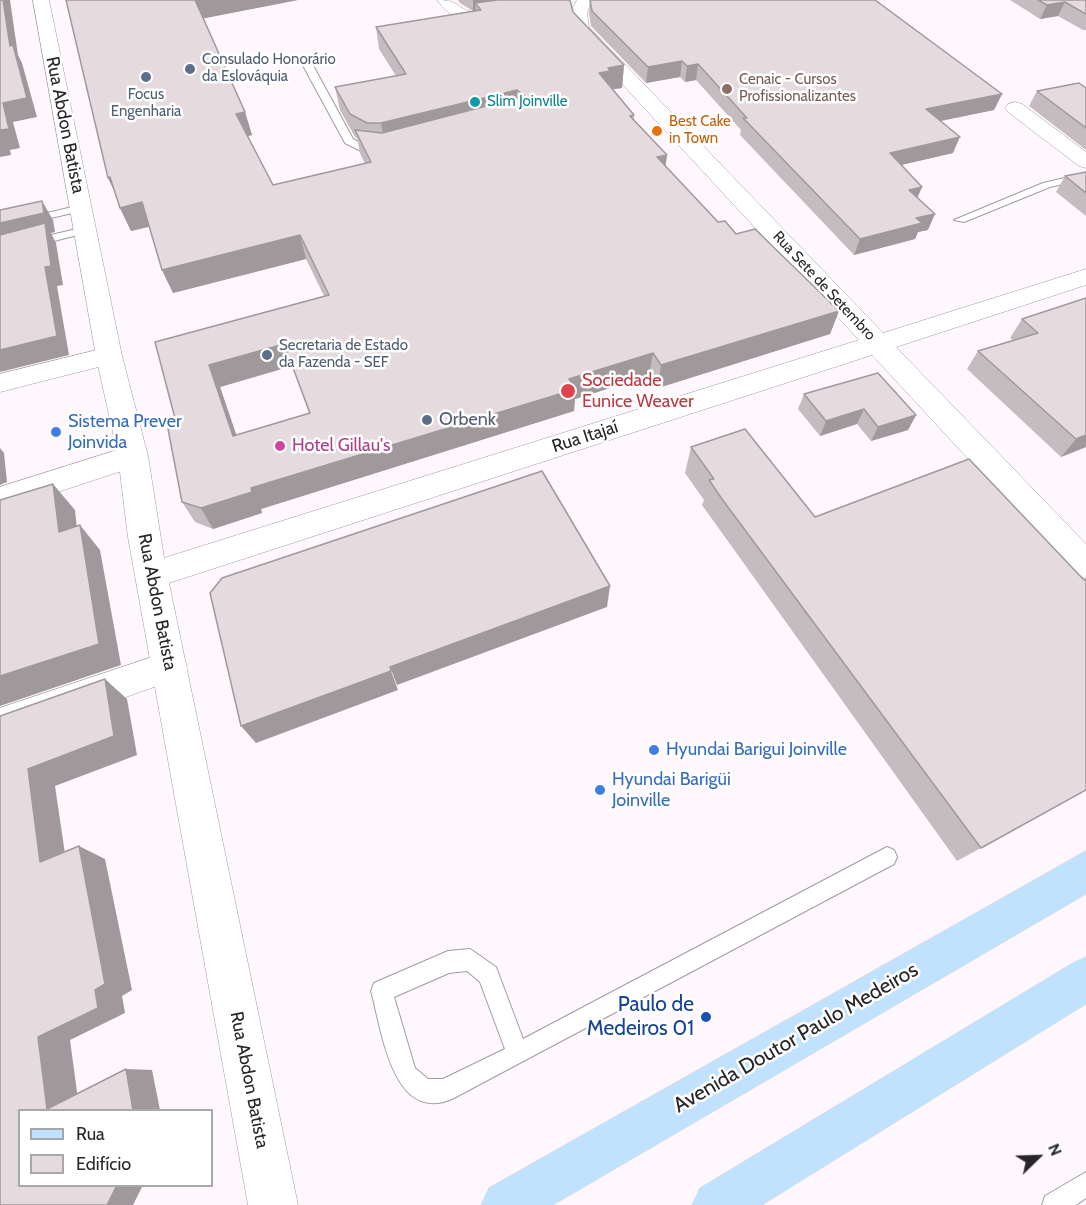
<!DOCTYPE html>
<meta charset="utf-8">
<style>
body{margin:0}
#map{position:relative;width:1086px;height:1205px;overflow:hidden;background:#fff7fe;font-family:Cabin,sans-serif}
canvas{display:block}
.legend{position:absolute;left:18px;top:1109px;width:195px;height:78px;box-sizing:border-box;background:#fff;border:2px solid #a9a8a9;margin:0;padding:8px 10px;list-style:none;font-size:18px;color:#292629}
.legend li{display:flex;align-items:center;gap:12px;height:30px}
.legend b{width:30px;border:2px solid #a9a8a9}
.north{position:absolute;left:1008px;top:1127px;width:60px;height:60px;-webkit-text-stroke:4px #fff;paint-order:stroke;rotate:67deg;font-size:16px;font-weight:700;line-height:24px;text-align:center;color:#292629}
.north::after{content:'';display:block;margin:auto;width:21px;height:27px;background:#292629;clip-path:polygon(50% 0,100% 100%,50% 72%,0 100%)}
</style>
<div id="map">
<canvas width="1086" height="1205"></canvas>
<ul class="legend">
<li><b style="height:8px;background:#c1e2fe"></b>Rua</li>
<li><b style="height:16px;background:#e5dbdf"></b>Edifício</li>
</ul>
<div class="north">N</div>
</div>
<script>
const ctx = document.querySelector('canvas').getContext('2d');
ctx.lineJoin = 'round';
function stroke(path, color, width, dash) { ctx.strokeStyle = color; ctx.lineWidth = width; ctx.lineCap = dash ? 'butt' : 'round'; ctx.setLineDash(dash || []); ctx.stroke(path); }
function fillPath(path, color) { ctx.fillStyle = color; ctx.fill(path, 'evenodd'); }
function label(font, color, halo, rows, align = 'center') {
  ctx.font = font + ' Cabin,sans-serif'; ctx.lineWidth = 5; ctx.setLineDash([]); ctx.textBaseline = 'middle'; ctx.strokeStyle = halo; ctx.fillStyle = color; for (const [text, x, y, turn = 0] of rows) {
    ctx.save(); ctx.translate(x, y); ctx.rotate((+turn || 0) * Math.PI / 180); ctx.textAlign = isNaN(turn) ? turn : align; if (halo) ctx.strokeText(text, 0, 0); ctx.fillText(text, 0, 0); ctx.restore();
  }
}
const lane = new Path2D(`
 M304,55L309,58L353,139L371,148L384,149V153H365L345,143L299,58Z
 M1086,173V179L1050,187L964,222L954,220L1043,183Z
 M81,205L87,208L85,210L0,230V224Z
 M85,227L89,228V232L0,255V247Z
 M887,847L894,850L897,857L894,864L452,1099C392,1124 382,1030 371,991L374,983L448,951L470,949L496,967L523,1039ZM467,971L480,982L505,1049L443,1079H428L415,1068L394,997L449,973Z
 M1086,1172V1198L1076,1205H1042L1045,1196Z`);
const street = new Path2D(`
 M1015,102L1022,104L1086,152V168L1079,166L1008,112L1005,108L1008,104Z
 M109,347L118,350L122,356L118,362L0,392V374Z
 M133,445L143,448L148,456L143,464L0,511V487Z
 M170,651L182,655L187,666L182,677L0,742V708Z`);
const secondary = new Path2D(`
 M33,0H49L122,356L148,456L164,558L859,340L574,32L569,14L577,0H591L587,14L589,27L883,333L1086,269V285L896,347L1086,544V578L1075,574L872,355L169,583L298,1205H248L128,537L118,456L96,356Z
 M437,0C461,0 456,9 473,12C485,15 502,4 511,15C506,21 500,21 493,22C470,25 451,20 437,0Z`);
const primary = new Path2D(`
 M1086,851V894L553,1205H481L489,1188Z
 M1086,957V1004L762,1205H692L700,1188L1071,964Z`);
const wall = new Path2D(`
 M66,0H298L203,18L245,112L252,135L248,136L273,185L365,164L360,153L357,138L355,137L340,110L335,87L396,76L379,49L376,27L473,11L460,3L458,0H570L573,12L624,65L622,88L613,89L634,115V120L667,155L665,166L718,222L736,234L839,311L830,334L658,388L649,376L575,399L574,411L261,509L262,513L213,529L195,522L182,502L177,426L155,342L324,296L306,259L173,293L162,270L150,226L131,231L120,208L116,194L108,178ZM292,366L309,413L236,435L220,387Z
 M590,0L1002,94L994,110L941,121L953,153L901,165L922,187L917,198L928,230L918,232L915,239L854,255L740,135L741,130L696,80L685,82L680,77L646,83L591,26L589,14Z
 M1010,0H1086V30H1083L1058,16L1040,19Z
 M1086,88V150L1029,106L1037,91Z
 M1086,172V216L1056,192L1065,176Z
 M1086,298V447L1061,457L967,369L978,351L1013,340L1010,338L1022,319Z
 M804,394L916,415L908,430L871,441L857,424L820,436L798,409Z
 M691,447L981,848L957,861L702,505L704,500L685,473Z`);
const shadedWall = new Path2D(`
 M3,0H10L18,55L22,63L37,117L13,122L20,148L10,150L11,155L0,157V130L10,46Z
 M195,0H298L201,19Z
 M473,0H546L475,3L476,10L473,11Z
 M1065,2L1058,16L1040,19L1047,5Z
 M682,61L680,77L646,83L648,67Z
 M698,64L696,80L685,82L687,66Z
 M624,65L622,88L609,90L599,73L608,68Z
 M517,90V113L385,146L381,123Z
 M1002,94L994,110L920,125L926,109Z
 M245,112L252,135L244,137L236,114Z
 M960,137L953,153L884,169L890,153Z
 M667,155L664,178L657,157Z
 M110,177L119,201L108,178Z
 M922,187L915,203L909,190Z
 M42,201L53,220L55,232L51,233L56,243L63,285L57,286L69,355L0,372V223Z
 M142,202L153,226L131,231L120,208Z
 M935,214L928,230L918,232L915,239L854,255L860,239L916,218Z
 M300,235L306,259L173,293L162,270Z
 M839,311L830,334L658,388L661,365Z
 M284,344L292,366L220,387L244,457L233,436L209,365Z
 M653,353L649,376L575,399L574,411L261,509L262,513L213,529L201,508L251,488L569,379Z
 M864,409L857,424L820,436L826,421Z
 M916,415L908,430L871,441L878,427Z
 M1086,435V447L1061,457L1076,439Z
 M0,448L4,453L7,482L0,485Z
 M53,484L75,510L80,556L59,532Z
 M80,525L100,550L121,665L0,706V676Z
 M610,586L607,607L397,685L390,667Z
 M391,671L398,690L256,743L241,726Z
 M105,679L127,699L137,755L55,786L68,874L40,862L28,769Z
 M79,846L105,859L132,990L122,996L125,1013L70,1040L79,1107L47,1109L38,1037L95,990Z
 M126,1069L152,1070L160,1110H133Z
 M117,1185H143L133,1205H107Z`);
const building = new Path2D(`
 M0,0H3L10,46L13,45L27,98L3,103L9,129L0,130Z
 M66,0H195L245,112L236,114L273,185L371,162L355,130L382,133L525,96L517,90L381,123H367L350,114L335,87L406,74L376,27L481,10L475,3L497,0H570L573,12L624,65L608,68L610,71L599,73L634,115L630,116L667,155L657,157L718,222L725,221L736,234L755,229L839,311L661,365L653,353L569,379L576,389L251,488L252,492L201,508L182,502L168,429L177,426L155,342L329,295L300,235L162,270L142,202L120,208L110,177L108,178ZM284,344L310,413L233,436L209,365Z
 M590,0H875L1002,94L926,109L960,137L890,153L922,187L909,190L935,214L916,218L922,223L860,239L743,118H747L698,64L687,66L682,61L648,67L592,11Z
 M1038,0H1086V14L1065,2L1047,5Z
 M1079,83L1086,88V128L1037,91Z
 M1086,172V193L1065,176Z
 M42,201L44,213L0,223V210Z
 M45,223L51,266L45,267L57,336L0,350V235Z
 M1086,298V435L1076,439L978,351L1038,333L1022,319Z
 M878,373L916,415L878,427L864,409L826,421L804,394Z
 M745,429L815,517L969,459L1084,580L1086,579V790L981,848L722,499L709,480L714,479L691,447Z
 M542,471L610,586L390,667L391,671L241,726L210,593L222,578Z
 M53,484L59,532L80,525L99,644L0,676V500Z
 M105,679L114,736L28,769L40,862L79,846L105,984L95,990L98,1008L38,1037L47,1109L126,1069L133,1110H20V1185H117L107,1205H0V716Z`);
const markers = [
 [190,69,6,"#5c6f8a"],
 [146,77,6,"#5c6f8a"],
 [727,89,6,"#8d6e63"],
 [475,102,6,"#0f9aa8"],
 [657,131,6,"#e8710a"],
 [267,355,6,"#5c6f8a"],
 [568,391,8,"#e0444e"],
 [427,420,6,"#5c6f8a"],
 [56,432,6,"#3f7fe0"],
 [280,446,6,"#d1479c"],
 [654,750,6,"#3f7fe0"],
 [600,790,6,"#3f7fe0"],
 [706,1017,6,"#1a4fb4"]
];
const farServicenames = [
 ["Consulado Honorário",202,60],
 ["da Eslováquia",202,77],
 ["Focus",146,95,"center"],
 ["Engenharia",146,112,"center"],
 ["Secretaria de Estado",279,346],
 ["da Fazenda - SEF",279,363]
];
const farEducationnames = [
 ["Cenaic - Cursos",739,80],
 ["Profissionalizantes",739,97]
];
const farCulturenames = [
 ["Slim Joinville",487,102]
];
const farFoodnames = [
 ["Best Cake",669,122],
 ["in Town",669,139]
];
const farStreetnames = [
 ["Rua Sete de Setembro",824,286,47]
];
const streetNames = [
 ["Rua Abdon Batista",65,125,79],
 ["Rua Itajaí",585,437,-18],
 ["Rua Abdon Batista",157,602,79],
 ["Rua Abdon Batista",249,1080,79]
];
const healthNames = [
 ["Sociedade",582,381],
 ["Eunice Weaver",582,402]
];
const serviceNames = [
 ["Orbenk",439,420]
];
const shopNames = [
 ["Sistema Prever",68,422],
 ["Joinvida",68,443],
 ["Hyundai Barigui Joinville",666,750],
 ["Hyundai Barigüi",612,780],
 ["Joinville",612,801]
];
const hotelNames = [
 ["Hotel Gillau's",292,446]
];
const nearTransitnames = [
 ["Paulo de",694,1005],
 ["Medeiros 01",694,1029]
];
const nearStreetnames = [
 ["Avenida Doutor Paulo Medeiros",796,1038,-30]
];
stroke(lane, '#a19aa0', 2);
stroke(street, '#a19aa0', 1);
stroke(secondary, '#a19aa0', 1);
stroke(primary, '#d8d8d8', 1);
fillPath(lane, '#fff');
fillPath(street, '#fff');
fillPath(secondary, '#fff');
fillPath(primary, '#c1e2fe');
fillPath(wall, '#c5bcc0');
fillPath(shadedWall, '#a0999c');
fillPath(building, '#e5dbdf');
stroke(building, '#a0999c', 1.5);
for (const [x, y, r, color] of markers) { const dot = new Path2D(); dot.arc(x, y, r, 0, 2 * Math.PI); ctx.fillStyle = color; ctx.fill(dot); stroke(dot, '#fff', 2); }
label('15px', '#4e5e75', '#fff', farServicenames, 'left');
label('15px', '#785e54', '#fff', farEducationnames, 'left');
label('15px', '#0d838f', '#fff', farCulturenames, 'left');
label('15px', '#c56008', '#fff', farFoodnames, 'left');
label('15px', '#292629', '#fff', farStreetnames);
label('18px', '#292629', '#fff', streetNames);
label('18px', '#be3a42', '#fff', healthNames, 'left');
label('18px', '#4e5e75', '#fff', serviceNames, 'left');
label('18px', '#366cbe', '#fff', shopNames, 'left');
label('18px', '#b23c85', '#fff', hotelNames, 'left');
label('21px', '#164399', '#fff', nearTransitnames, 'right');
label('21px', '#292629', '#fff', nearStreetnames);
</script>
